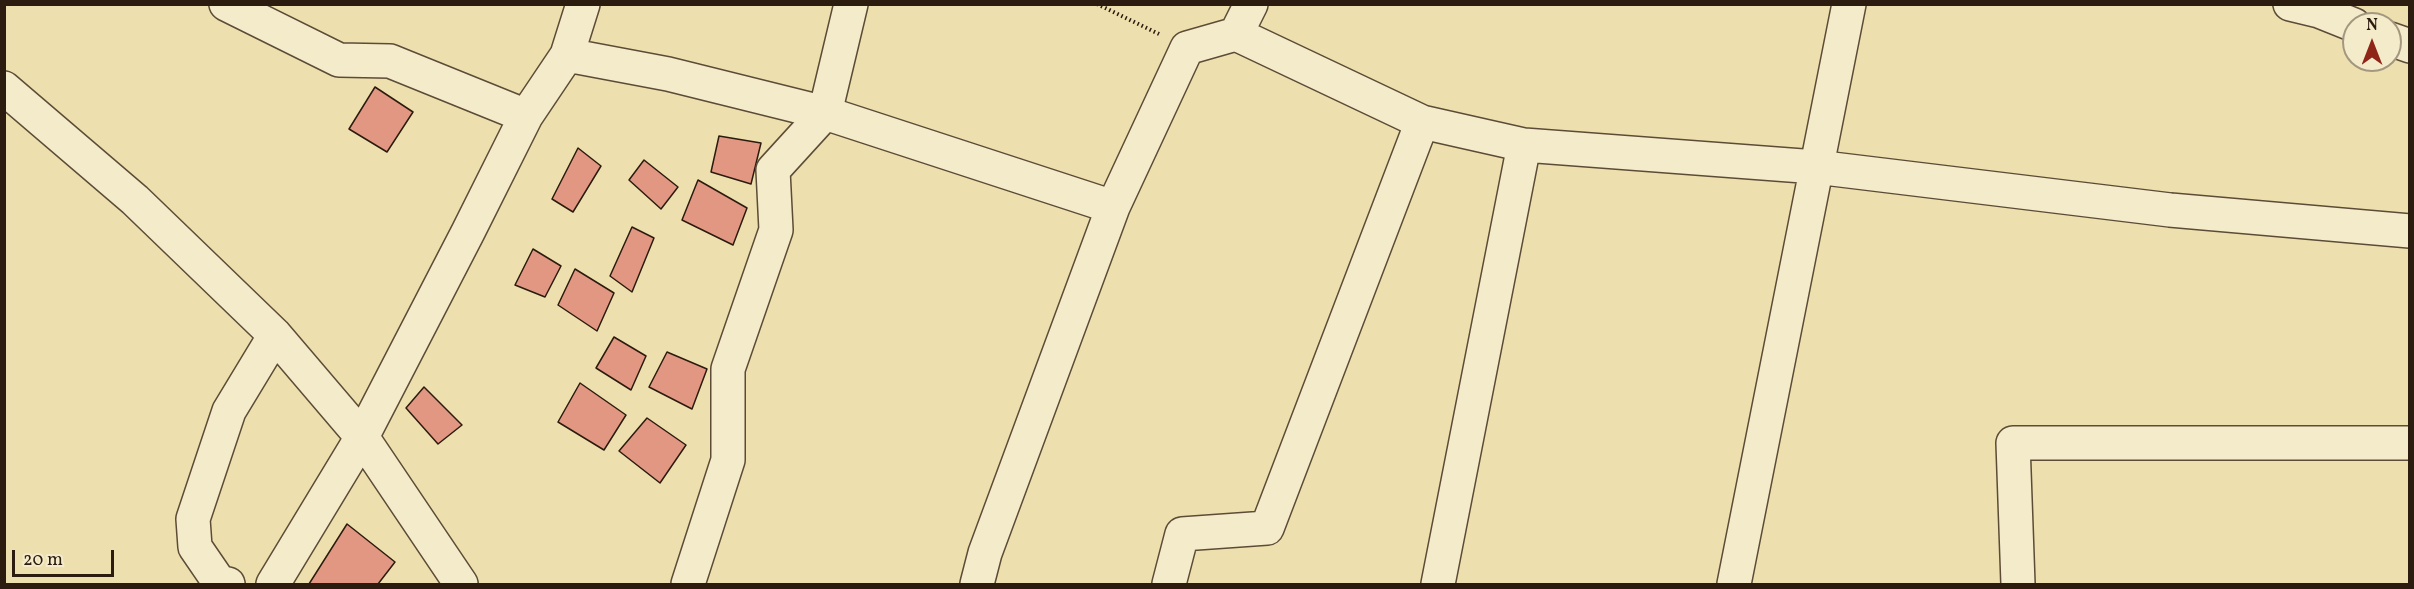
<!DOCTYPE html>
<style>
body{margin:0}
#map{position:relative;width:2414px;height:589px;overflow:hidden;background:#ede0ae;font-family:Vollkorn,serif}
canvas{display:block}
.frame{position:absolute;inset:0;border:6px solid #2c1b0f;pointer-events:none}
.north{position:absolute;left:2342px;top:12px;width:60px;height:60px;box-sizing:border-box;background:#f3ebca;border:2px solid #a3987f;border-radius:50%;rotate:0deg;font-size:16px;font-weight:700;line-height:24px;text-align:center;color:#2c1b0f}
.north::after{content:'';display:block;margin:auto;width:21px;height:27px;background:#8f2418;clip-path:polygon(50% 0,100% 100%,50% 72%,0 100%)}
.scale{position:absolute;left:12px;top:550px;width:102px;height:27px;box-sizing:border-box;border:3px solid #2c1b0f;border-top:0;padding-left:8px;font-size:18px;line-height:21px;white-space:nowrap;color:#2c1b0f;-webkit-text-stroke:4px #f3ebca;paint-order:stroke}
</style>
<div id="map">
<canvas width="2414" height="589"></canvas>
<div class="frame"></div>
<div class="north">N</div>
<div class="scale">20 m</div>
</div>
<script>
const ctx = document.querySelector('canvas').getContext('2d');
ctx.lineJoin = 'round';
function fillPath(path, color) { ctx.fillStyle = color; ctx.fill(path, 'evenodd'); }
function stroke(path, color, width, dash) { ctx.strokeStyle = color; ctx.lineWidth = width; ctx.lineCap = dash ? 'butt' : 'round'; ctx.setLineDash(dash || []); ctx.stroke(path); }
const building = new Path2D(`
 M375,87L413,112L387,152L349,129Z
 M719,136L761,143L751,184L711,172Z
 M578,148L601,166L573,212L552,199Z
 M644,160L678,187L661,209L629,180Z
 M698,180L747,208L733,245L682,220Z
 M632,227L654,238L632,292L610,276Z
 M533,249L561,266L545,297L515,285Z
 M575,269L614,293L597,331L558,305Z
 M614,337L646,356L631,390L596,368Z
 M667,352L707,369L692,409L649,387Z
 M580,383L626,415L604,450L558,422Z
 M424,387L462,425L438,444L406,408Z
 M647,418L686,445L660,483L619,451Z
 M347,524L395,562L378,584H309Z`);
const path = new Path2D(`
 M1097,4L1159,34`);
const minor = new Path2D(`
 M226,4L339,60L390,61L526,116
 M851,4L825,113L1113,207
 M2290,4L2319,11L2354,25
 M1236,34L1251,4
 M2390,39L2410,46
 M567,55L668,74L825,113L773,170L776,230L728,369V460L688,584
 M4,88L135,200L275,335L362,437L461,584
 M228,584L219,582L195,547L193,519L229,411L275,335
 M273,584L362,437L468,232L526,116L567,55L583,4
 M977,584L985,553L1113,207L1187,48L1236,34L1422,122L1524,145L1816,167L2170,210L2410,231
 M1169,584L1182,534L1267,528L1422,122
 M1438,584L1524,145
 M1734,584L1849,4
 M2018,584L2013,443H2410`);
fillPath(building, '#e29782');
stroke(building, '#2c1b0f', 1.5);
stroke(minor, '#5c4c37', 36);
stroke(path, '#2c1b0f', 4, [1.5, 3]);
stroke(minor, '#f3ebca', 33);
</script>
